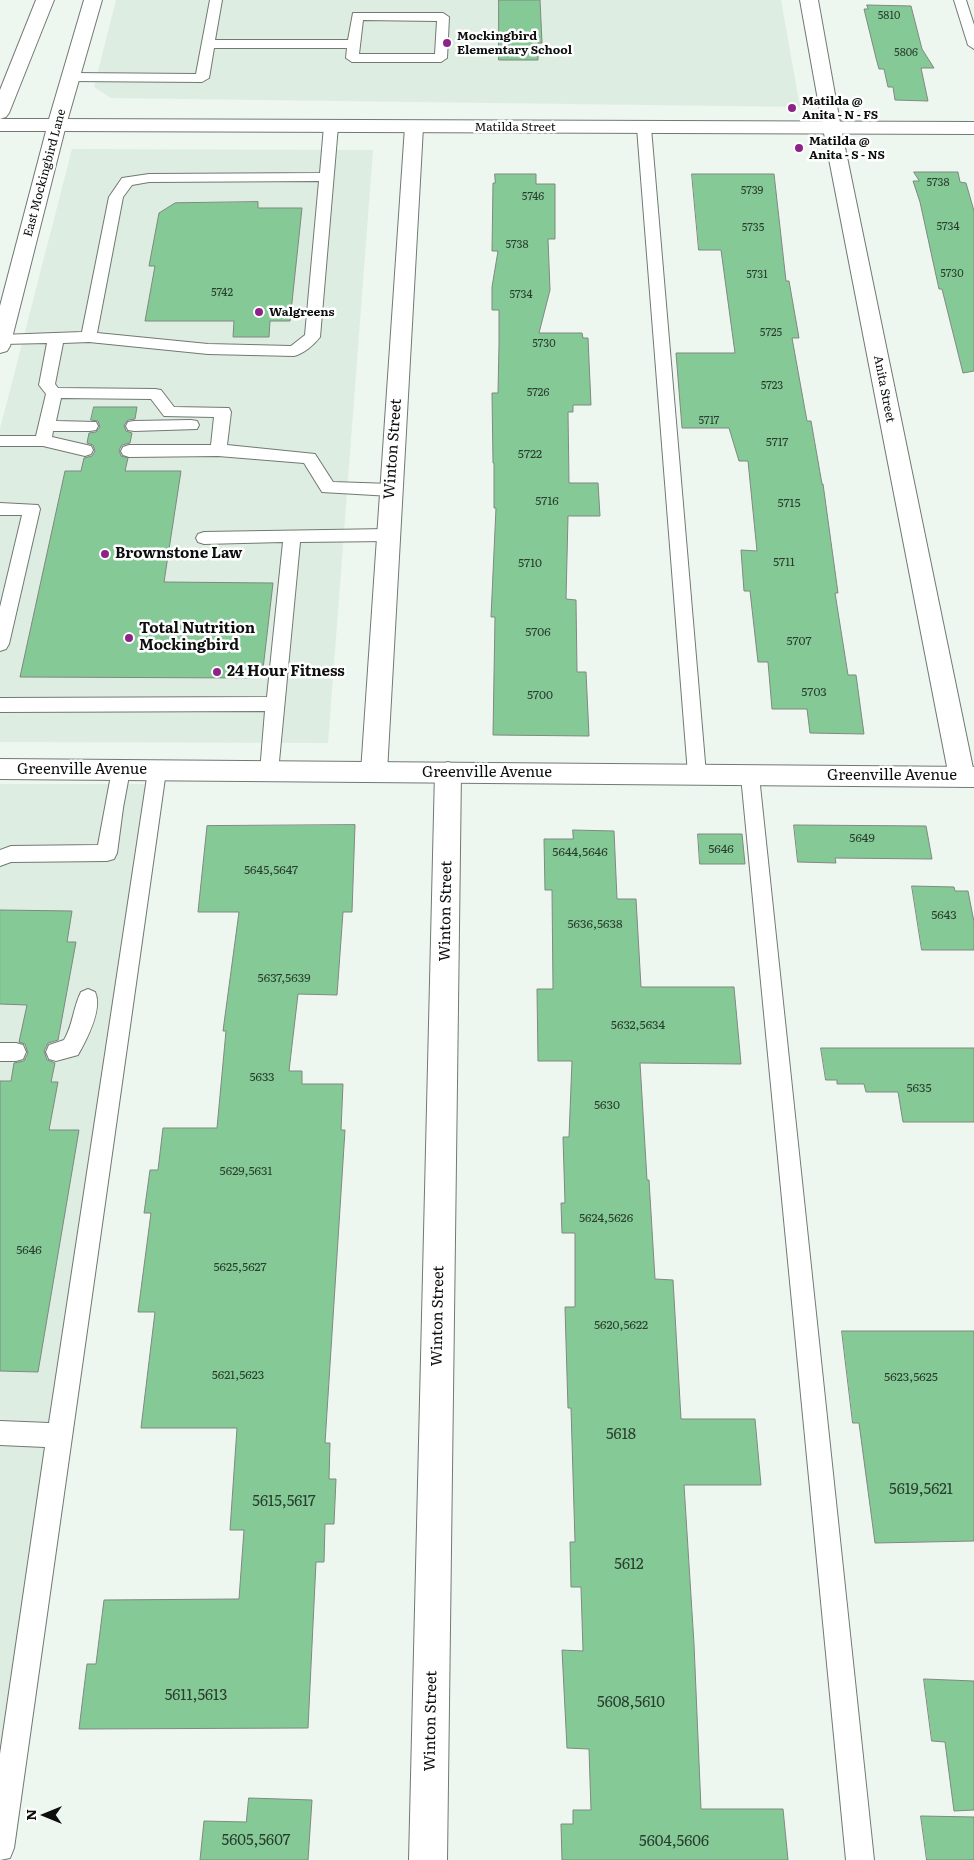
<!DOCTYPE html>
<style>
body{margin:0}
#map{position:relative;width:974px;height:1860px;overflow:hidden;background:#edf6ef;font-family:Literata,serif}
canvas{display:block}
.north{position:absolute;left:20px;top:1790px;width:50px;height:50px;-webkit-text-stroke:4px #fff;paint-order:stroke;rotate:270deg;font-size:14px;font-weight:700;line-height:20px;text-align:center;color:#0c0f0d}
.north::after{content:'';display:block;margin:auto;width:18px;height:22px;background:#0c0f0d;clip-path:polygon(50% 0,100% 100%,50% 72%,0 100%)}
</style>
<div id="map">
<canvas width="974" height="1860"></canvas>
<div class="north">N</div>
</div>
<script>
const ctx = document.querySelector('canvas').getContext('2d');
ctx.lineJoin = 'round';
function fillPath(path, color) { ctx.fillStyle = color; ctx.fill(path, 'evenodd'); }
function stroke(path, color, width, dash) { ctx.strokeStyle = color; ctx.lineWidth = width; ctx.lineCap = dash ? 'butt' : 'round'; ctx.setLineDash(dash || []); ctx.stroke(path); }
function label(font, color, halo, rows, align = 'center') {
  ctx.font = font + ' Literata,serif'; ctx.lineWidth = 5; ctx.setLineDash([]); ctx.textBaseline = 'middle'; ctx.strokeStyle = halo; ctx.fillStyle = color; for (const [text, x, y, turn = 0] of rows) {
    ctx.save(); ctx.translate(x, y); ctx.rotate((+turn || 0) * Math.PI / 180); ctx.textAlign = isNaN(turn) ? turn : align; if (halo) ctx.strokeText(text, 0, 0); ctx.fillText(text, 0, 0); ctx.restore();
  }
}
const built = new Path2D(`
 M116,0H781L800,107L111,98L94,87Z
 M72,149L373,150L328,743L0,742V429Z
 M0,784H146L0,1767Z`);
const building = new Path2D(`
 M499,0H540L542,43H538V60H499Z
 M867,5L911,6L922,49L934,68H921L928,101L895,100L893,87H888L884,69H879L876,58L864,9H868Z
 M914,172H958L960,182L966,183L974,211V371L963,373L942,289H939L920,202L913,181H919Z
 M495,174H536V184H555V239H548L550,290L539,333H582L583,338H588L591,405H573V412H568L569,483H598L600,516H568L566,599L576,600L577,672H586L589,736L493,735L495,617H491L496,508H494V463H493L492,393H498L499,344V310H492V287L498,251H492L493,183H495Z
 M692,174H774L786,281H789L799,338H792L807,421H811L822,484H823L838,593H835L848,675H856L864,734L810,733L807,709H772L768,662H758L750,591H744L741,550L757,551L748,461H739L729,428H682L676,353H735L721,250H699Z
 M258,202V208H302L290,321H270L269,337H233L234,321H145L155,266H149L159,213L175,203Z
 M94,407H137L135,419L128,420L124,425L126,431L132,433L130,443L122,445L119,450L121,456L128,458L125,471H181L164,582L273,583L263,669L250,678L20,677L65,471H81L84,458L92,456L95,451L93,445L87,443L89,433L96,432L100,427L98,421L91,420Z
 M355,825L352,912H343L337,995L298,994L289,1071H302V1084H343L341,1130H345L325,1443H330L329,1479H336L334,1524H325L324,1562H316L308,1728L79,1729L87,1664H96L104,1600L239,1599L244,1530H230L237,1428H141L155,1312H138L151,1213H144L150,1170H158L163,1128H217L226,1031H223L239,912H198L207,826Z
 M794,825L926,826L932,859L835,858L836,863L798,862Z
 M573,830L614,831L617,899H636L641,987H734L741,1064L640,1063L647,1180H649L655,1279L673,1280L681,1419H755L761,1485H684L694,1644L701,1809H783L788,1860H562L561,1824H573V1810H591L589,1749L567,1748L562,1650L583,1651L581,1587H571L570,1542H575L571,1408H568L566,1342L565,1307H575V1233H562L561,1203H565L563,1137H569L572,1061H538L537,989H553L552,890H545L544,839H573Z
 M698,834H742L745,864H700Z
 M912,886L954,887L955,891H968L974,922V950H922Z
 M0,910L72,911L67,942H76L58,1040L48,1043L44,1051L47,1060L55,1063L51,1082H58L49,1130H79L38,1372L0,1371V1081H11L14,1063L24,1061L28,1053L25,1044L19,1042L27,1005L0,1004Z
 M821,1048H974V1122H903L898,1092H866L864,1084H837V1080H826Z
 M842,1331H974V1541L875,1543L859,1423H853Z
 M924,1679L974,1681V1810L954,1811L945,1742L932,1741Z
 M249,1798L312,1800L308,1860H200L204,1821L246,1822Z
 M921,1816L974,1817V1860H927Z`);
const service = new Path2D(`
 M210,0H222L215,40H348L353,13H443L449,17L447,58L441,62H352L346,58L347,48H214L209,78L202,82L71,81L64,77L71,73L196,74ZM363,20L437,21L435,54H359Z
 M954,0H966L974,25V49L968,45Z
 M331,122L338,126L320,337C314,345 303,354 294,356L208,354L89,342L63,343L55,384L58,388L155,389L161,390L174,407L229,408L231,412L227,445L315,454L333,482L391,484L397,486L399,490L397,494L391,496L322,492L304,463L218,456L129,457L123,455L121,451L123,447L129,445H211L214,417L164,416L151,399L61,398L56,421L96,422L98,426L96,430L90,431H53L52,437L91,446L93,450L91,454L85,456L43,446H0V436H36L46,394L39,385L47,343L2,344L0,343V335L82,332L109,197L122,178L149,174L320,173L324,126ZM319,181L305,335L291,346L208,344L97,333L123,197L132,185L149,182Z
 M644,124L651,128L706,774L704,779L697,782L690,779L688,774L637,128Z
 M191,420L197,421L199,425L197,429L134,431L128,430L126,426L128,422L134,421Z
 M0,503L38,505L40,509L9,644L6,649L0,651V607L22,515H0Z
 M388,529L394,531L396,535L394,539L388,541L300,542L278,772L276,777L269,780L262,777L260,772L265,711L0,712V698L267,697L283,542L204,544L198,542L196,538L198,534L204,532Z
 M121,763L128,765L130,770L123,808L117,853L114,859L107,861L11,862L0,866V850L11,846L98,845L112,770L114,765Z
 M157,764L164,766L166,771L14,1848L10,1858L0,1860V1754L45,1447L0,1445V1421L49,1423L148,771L150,766Z
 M750,768L757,771L759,776L874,1860H846L741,776L743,771Z
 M88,989L95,992C103,1009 87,1039 78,1055L56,1061L49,1059L46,1052L49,1045L64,1040C73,1025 73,1008 81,992Z
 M0,1043H16L23,1045L26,1052L23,1059L16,1061H0Z`);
const minor = new Path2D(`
 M800,0H818L841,128L974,773L971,784L962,787L953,784L949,777L823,128Z
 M414,121L421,123L423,127L387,772L383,779L374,782L365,779L361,772L405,127L407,123Z
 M448,762L457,765L461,772L447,1860H409L435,772L439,765Z`);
const tertiary = new Path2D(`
 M57,119L974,122V134L57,131L50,129L48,125L50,121Z`);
const secondary = new Path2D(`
 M36,0H54L9,113L6,117L0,119V90Z
 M84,0H102L66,125L10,346L7,351L0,353V306L46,131H0V119H49Z
 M0,759L974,767V787L0,779Z`);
const markers = [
 [447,43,5,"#8e2387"],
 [792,108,5,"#8e2387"],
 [799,148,5,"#8e2387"],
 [259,312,5,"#8e2387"],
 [105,554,5,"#8e2387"],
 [129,638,5,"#8e2387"],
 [217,672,5,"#8e2387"]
];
const farNumbernames = [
 ["5810",889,16],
 ["5806",906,53],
 ["5738",938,183],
 ["5739",752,191],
 ["5746",533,197],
 ["5734",948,227],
 ["5735",753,228],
 ["5738",517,245],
 ["5730",952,274],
 ["5731",757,275],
 ["5742",222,293],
 ["5734",521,295],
 ["5725",771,333],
 ["5730",544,344],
 ["5723",772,386],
 ["5726",538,393],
 ["5717",709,421]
];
const farPoinames = [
 ["Mockingbird",457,36],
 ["Elementary School",457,50],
 ["Matilda @",802,101],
 ["Anita - N - FS",802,115],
 ["Matilda @",809,141],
 ["Anita - S - NS",809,155],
 ["Walgreens",269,312]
];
const farStreetnames = [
 ["Matilda Street",515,127],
 ["East Mockingbird Lane",45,173,-75],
 ["Anita Street",884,389,79]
];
const numberNames = [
 ["5717",777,442],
 ["5722",530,454],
 ["5716",547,501],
 ["5715",789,503],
 ["5711",784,562],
 ["5710",530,563],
 ["5706",538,632],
 ["5707",799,641],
 ["5703",814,692],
 ["5700",540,695],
 ["5649",862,838],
 ["5646",721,849],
 ["5644,5646",580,852],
 ["5645,5647",271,870],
 ["5643",944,915],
 ["5636,5638",595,924],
 ["5637,5639",284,978],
 ["5632,5634",638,1025],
 ["5633",262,1077],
 ["5635",919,1088],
 ["5630",607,1105],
 ["5629,5631",246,1171],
 ["5624,5626",606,1218],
 ["5646",29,1250],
 ["5625,5627",240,1267],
 ["5620,5622",621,1325],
 ["5621,5623",238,1375],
 ["5623,5625",911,1377]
];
const streetNames = [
 ["Winton Street",393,449,-86],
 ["Greenville Avenue",82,770],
 ["Greenville Avenue",487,773],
 ["Greenville Avenue",892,776],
 ["Winton Street",446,911,-89],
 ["Winton Street",438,1316,-89],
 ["Winton Street",431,1721,-89]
];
const poiNames = [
 ["Brownstone Law",115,554],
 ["Total Nutrition",139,629],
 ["Mockingbird",139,646],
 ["24 Hour Fitness",227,672]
];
const nearNumbernames = [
 ["5618",621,1435],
 ["5619,5621",921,1490],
 ["5615,5617",284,1502],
 ["5612",629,1565],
 ["5611,5613",196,1696],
 ["5608,5610",631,1703],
 ["5605,5607",256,1841],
 ["5604,5606",674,1842]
];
fillPath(built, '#deede1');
fillPath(building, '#85ca96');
stroke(building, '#808881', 1);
stroke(service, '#717973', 2);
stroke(minor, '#717973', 2);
stroke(tertiary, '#717973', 2);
stroke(secondary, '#717973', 2);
fillPath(service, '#fff');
fillPath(minor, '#fff');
fillPath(tertiary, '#fff');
fillPath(secondary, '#fff');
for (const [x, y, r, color] of markers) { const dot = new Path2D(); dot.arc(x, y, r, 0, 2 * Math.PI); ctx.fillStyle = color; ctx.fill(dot); stroke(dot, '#fff', 2); }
label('11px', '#2a3e2f', null, farNumbernames);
label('bold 12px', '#0c0f0d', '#fff', farPoinames, 'left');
label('12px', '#0c0f0d', '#fff', farStreetnames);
label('12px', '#2a3e2f', null, numberNames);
label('15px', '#0c0f0d', '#fff', streetNames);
label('bold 15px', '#0c0f0d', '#fff', poiNames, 'left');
label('15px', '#2a3e2f', null, nearNumbernames);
</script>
